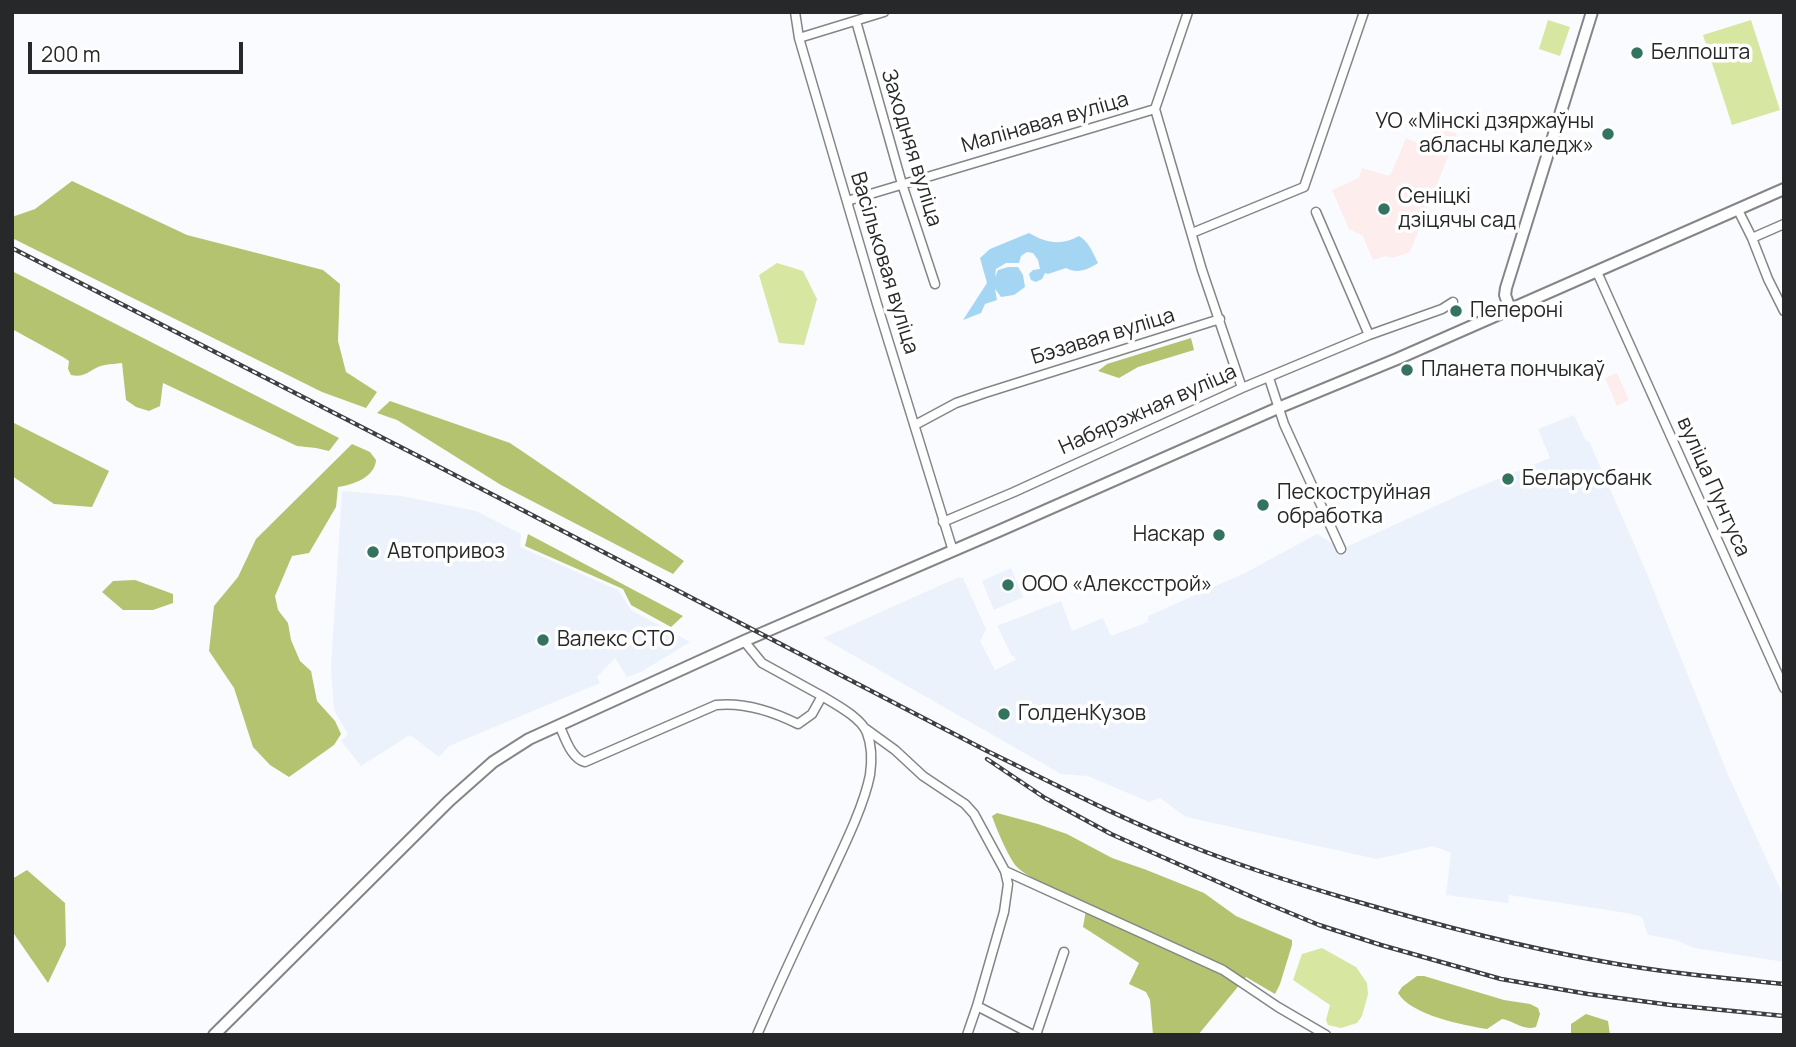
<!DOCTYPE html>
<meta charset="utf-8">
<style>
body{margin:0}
#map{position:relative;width:1796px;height:1047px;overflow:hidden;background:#f9fbfe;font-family:Manrope,sans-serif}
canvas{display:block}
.frame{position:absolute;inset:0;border:14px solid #272829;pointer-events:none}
.scale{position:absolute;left:28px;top:42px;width:215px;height:32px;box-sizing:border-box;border:4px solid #272829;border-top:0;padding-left:9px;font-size:21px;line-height:24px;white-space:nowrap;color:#272829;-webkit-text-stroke:5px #fff;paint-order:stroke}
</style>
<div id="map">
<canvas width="1796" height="1047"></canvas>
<div class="frame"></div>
<div class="scale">200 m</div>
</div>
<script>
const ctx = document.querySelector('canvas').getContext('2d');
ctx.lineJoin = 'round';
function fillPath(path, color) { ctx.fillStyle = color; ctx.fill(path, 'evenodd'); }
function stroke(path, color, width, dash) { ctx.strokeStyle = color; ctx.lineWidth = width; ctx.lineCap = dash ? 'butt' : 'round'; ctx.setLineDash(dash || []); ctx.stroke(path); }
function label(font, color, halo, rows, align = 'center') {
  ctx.font = font + ' Manrope,sans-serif'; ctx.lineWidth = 7; ctx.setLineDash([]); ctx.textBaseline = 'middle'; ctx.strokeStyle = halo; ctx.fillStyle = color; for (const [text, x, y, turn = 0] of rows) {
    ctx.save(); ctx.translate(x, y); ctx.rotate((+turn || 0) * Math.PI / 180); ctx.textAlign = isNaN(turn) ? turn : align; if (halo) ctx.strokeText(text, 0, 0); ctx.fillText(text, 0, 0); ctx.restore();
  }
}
const built = new Path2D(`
 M1574,415L1586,441H1589L1645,569L1729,777L1784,897V962L1694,948L1676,940L1648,935L1642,917L1627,913L1509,895L1508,903L1446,895L1451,853L1433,846L1377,859L1186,817L1160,798L1149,802L1088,776L1061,774L823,638L959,577L963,578L986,629L980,641L995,670L1016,660L1014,656H1012L997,626L1061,601L1072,631L1103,618L1111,636L1148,622V616L1247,572L1317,534L1342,549L1464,493L1550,458L1538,429Z
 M342,491L401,496L476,511L521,534L520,547L618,590L631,610L690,642L641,672L627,677L615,658L597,677L600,683L449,746L439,757L410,735L361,766L341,741L348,734L334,710L331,668Z
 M1011,568L1023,597L994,610L982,581Z`);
const education = new Path2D(`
 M1437,126L1457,134L1410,252L1393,258L1385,256L1373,260L1363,236L1349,229L1332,190L1359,178L1362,168L1389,176L1391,174L1406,138L1428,147Z
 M1617,373L1629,400L1617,406L1605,378Z`);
const green = new Path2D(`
 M1548,20L1570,27L1560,56L1539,49Z
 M1751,20L1780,110L1732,125L1703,35Z
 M777,263L803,271L817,299L804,345L779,343L759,275Z
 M1322,948L1356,967L1367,983L1368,994L1362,1016L1357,1023L1341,1028L1328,1025L1326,1020L1330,1005L1293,980L1302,954Z`);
const forest = new Path2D(`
 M72,181L187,235L323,270L340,284L338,341L346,372L377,392L366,408L322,392L12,238V217L35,209Z
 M12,271L339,438L329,451L316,448L297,446L163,383L160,406L149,411L136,407L126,400L122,363C114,364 105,364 98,367C88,372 83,378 71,375L68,369L69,361L63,357L12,329Z
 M1191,338L1194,350L1138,367L1119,378L1098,371L1107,364Z
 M390,401L510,443L684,561L673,574L501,485L397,420L377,413Z
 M12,422L109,471L92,507L54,504L12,476Z
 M352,444L370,452L376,460C375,477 353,485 338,487L336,507L309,553L292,556L275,596L278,610L288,623L291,640L300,661L311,671L317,701L335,721L341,734L334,745L289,777L270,765L253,747L234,688L209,651L214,606L238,577L256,539Z
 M528,534L683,616L671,627L631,605L623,589L525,546Z
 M135,580L173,594V603L153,610H123L102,592L113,581Z
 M997,813L1038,824L1067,834L1112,858L1144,869L1204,893L1236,916L1292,940V945L1280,984L1275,994L1246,977L1198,1035H1153L1150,1000L1146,992L1129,984L1139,963L1083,927L1086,910L1085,902C1067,894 1028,879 1016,866C1008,856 996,828 992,816Z
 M27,870L65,903L66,945L48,983L12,931V879Z
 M1417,976H1424L1504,1000L1530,1004L1538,1008L1540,1014L1536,1027C1523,1031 1514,1021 1502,1019L1487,1029C1462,1025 1411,1015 1398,993L1402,987Z
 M1586,1014L1608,1021L1610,1035H1571V1024Z`);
const water = new Path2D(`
 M1029,233C1046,243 1061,246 1079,236C1089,242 1093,253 1098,263C1087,270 1077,274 1066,268L1048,274L1045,273L1042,279L1036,282L1031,280L1029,274L1033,270L1040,269L1038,260L1033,253L1027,252L1021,256L1019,263H1006L996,269L995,277L998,270L1008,267H1018L1023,275L1025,287L1014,295L1001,297L995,289L997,300L985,304L981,313L963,320L987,283L980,258L990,249Z`);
const street = new Path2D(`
 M795,12L799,38L877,304L953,551
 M856,21L902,184L935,284
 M799,38L884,12
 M1155,109L1202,270L1242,388
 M847,201L1155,109L1188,12
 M1738,210L1752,238L1768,279L1784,311
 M1316,212L1369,335
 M1192,233L1304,187L1364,12
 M1752,238L1784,224
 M1597,272L1784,688
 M1269,378L1284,424L1341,549
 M915,425L956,403L985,393L1220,319
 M943,522L1014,492L1242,388L1369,335L1442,309L1453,302
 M744,641L762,663L822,696
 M559,725C565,737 571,759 585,762L716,705C745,702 772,711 798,724L812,714L822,696C835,704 862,718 867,733C872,746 872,761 870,775C863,810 839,856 824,889C801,937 778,986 757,1035
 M866,729L895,750L923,776L965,804L974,814L1005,871L1008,884L1004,912L977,1006L967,1035
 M1005,871L1223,970L1278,1007L1326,1035
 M977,1006L1033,1035
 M1036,1035L1064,952`);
const secondary = new Path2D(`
 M1510,309L1505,295L1506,288L1592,12
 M214,1035L449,801L493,762L529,739L744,641L1001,530L1278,408L1397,359L1784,189`);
const rail = new Path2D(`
 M12,248L422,458L987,751C1053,783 1119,818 1188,845C1240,866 1294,883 1348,899C1430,923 1511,945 1595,960C1657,972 1721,978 1784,984
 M987,759L1045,798L1111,834L1261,901L1319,925L1381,945L1501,979L1588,994L1671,1005L1784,1016`);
const markers = [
 [1637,53,7,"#347360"],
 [1608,134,7,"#347360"],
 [1384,209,7,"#347360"],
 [1456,311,7,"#347360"],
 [1407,370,7,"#347360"],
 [1508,479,7,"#347360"],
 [1263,505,7,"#347360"],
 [1219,535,7,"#347360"],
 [373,552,7,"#347360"],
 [1008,585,7,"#347360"],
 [543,640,7,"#347360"],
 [1004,714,7,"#347360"]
];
const poiNames = [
 ["Белпошта",1651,53],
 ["УО «Мінскі дзяржаўны",1594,122,"right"],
 ["абласны каледж»",1594,146,"right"],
 ["Сеніцкі",1398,197],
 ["дзіцячы сад",1398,221],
 ["Пепероні",1470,311],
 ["Планета пончыкаў",1421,370],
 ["Беларусбанк",1522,479],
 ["Пескоструйная",1277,493],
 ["обработка",1277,517],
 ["Наскар",1205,535,"right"],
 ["Автопривоз",387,552],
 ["ООО «Алексстрой»",1022,585],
 ["Валекс СТО",557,640],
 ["ГолденКузов",1018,714]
];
const streetNames = [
 ["Малінавая вуліца",1045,123,-16],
 ["Заходняя вуліца",911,148,73],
 ["Васільковая вуліца",884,263,73],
 ["Бэзавая вуліца",1103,337,-17],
 ["Набярэжная вуліца",1148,410,-24],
 ["вуліца Пунтуса",1713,487,66]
];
fillPath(built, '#ecf2fc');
fillPath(education, '#fdedec');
fillPath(green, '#d7e6a1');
fillPath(forest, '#b3c36f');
fillPath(water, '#a4d6f3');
stroke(street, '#838587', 11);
stroke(secondary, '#838587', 14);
stroke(street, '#fff', 8);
stroke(secondary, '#fff', 10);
stroke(rail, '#3c3e3f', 4.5);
stroke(rail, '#fff', 2, [5]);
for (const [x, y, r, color] of markers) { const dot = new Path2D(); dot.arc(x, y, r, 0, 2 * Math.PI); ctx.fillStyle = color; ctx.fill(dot); stroke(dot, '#fff', 2.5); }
label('21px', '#272829', '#fff', poiNames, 'left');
label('21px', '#272829', '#fff', streetNames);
</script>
